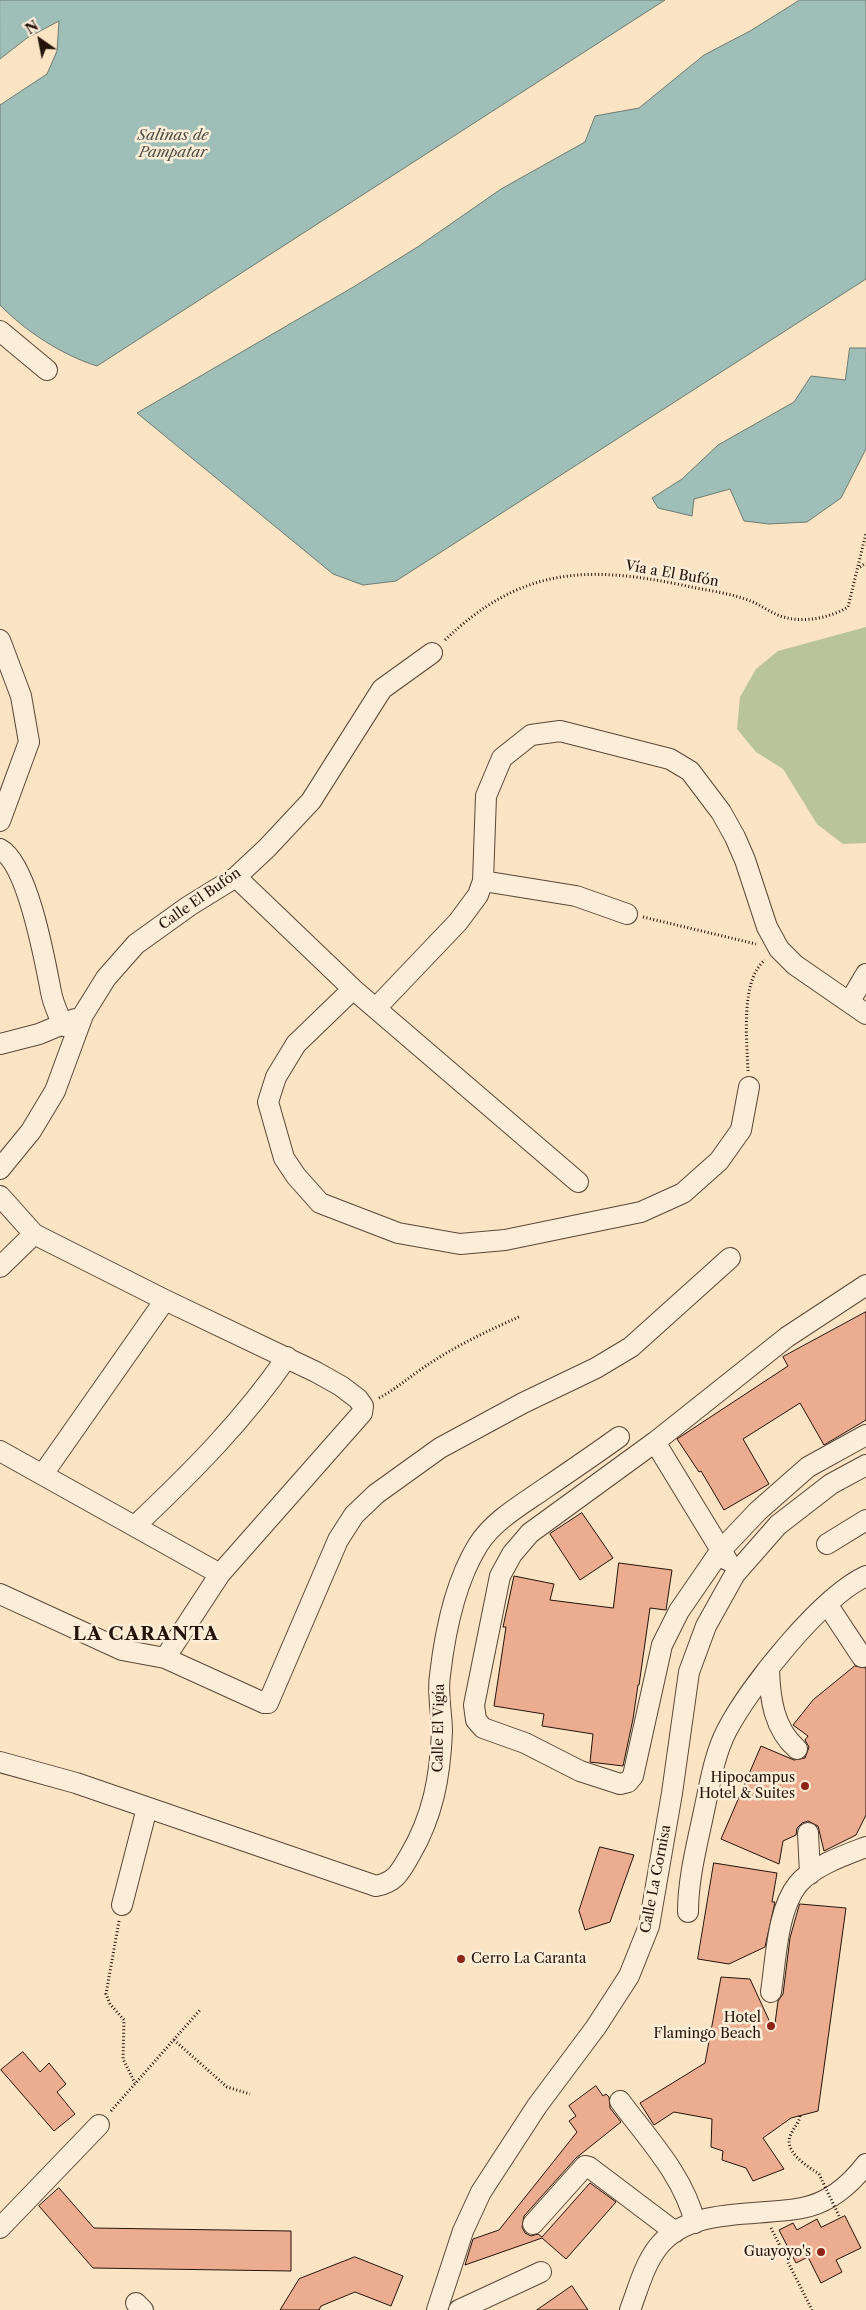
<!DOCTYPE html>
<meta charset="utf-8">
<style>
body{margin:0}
#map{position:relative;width:866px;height:2310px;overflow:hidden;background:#fbe4c3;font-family:"Libre Caslon Text",serif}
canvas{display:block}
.north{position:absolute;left:15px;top:15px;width:50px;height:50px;-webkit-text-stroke:4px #fcedd8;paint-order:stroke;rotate:327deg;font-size:14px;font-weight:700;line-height:20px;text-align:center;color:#23130a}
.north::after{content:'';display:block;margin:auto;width:18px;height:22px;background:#23130a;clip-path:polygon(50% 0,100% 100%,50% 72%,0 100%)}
</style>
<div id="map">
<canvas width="866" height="2310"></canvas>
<div class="north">N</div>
</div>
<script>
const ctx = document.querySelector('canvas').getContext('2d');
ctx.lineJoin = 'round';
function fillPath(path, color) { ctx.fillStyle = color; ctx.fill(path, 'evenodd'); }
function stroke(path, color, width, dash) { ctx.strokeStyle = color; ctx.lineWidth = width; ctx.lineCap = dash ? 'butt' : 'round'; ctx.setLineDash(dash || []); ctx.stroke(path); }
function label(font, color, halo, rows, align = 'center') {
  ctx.font = font + ' "Libre Caslon Text",serif'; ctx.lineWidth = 5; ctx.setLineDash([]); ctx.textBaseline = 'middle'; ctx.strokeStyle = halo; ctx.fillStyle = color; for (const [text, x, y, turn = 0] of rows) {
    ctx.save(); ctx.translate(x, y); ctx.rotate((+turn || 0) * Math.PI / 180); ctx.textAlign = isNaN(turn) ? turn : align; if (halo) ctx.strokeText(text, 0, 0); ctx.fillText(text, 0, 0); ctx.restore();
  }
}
const green = new Path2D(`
 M866,627V843L843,844L817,824L783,769L756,752L737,729L740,697L756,669L778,651Z`);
const water = new Path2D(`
 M0,0H665L97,366C62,355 25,331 0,305V105L47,74L57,51L59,21L27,38L0,59Z
 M800,0H866V279L396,581L363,585L333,574L137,413L355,286L419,246L501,189L585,142L595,116L639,108L704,55L750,31Z
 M850,348H866V449L841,498L807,522L769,524L744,521L730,489L694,499L692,516L658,508L652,498L682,479L718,445L794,402L811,376L845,380Z`);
const building = new Path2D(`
 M866,1312V1420L824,1445L800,1403L743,1439L769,1484L724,1510L701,1471L699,1472L677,1439L788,1366L783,1357Z
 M582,1513L613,1558L580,1580L550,1534Z
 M619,1563L672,1570L666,1610L650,1608L639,1685H638L633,1719L623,1766L590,1762L593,1734L542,1726L544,1714L494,1706L506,1627H503L514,1576L554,1584L550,1600L613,1608Z
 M855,1666L866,1668V1815L856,1835L824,1851L818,1826L808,1821L802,1823L797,1828L796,1835L783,1841L779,1864L721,1839L761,1746L794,1760L805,1758L809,1747L805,1740L808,1736L793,1725L813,1700Z
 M600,1847L634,1855L610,1922L585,1930L579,1911Z
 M714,1863L777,1873L772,1902H775L765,1947L729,1964L698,1959Z
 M800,1904L846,1908L818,2111L791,2118L763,2138L784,2169L753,2181L746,2168L722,2160L723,2151L711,2147L712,2119L674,2112L654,2125L640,2103L705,2063L721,1977L750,1979L774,2031L778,2001L783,1994L790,1938Z
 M23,2052L40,2072L49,2063L66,2084L57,2092L75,2114L54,2131L1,2070Z
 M596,2086L603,2096L606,2094L609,2097L610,2108L621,2122L576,2158L524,2216L522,2227L525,2233L531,2236L538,2234L542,2237L590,2183L616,2202L566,2259L542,2238L465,2265L473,2239L499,2230L577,2132L569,2121L576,2116L569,2106Z
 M59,2188L94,2228L291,2231V2271L93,2268L39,2206Z
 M845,2216L861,2248L836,2260L842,2272L821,2283L808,2257L796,2263L779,2230L793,2223L797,2230L817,2219L821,2227Z
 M355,2257L403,2276L391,2306L355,2292L321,2306L319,2310H280L299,2279Z
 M572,2286L588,2310H537Z`);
const path = new Path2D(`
 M860,567L866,563
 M445,640C520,568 585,565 682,585C703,590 725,592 745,599C759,603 770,613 783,617C804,623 830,618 848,607L866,533
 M643,917L756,944
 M748,1071C747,1041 740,980 765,960
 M379,1398C394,1390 406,1380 420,1370C451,1348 487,1331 521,1316
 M119,1921L106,1994L110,2004L124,2020L123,2059L135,2083
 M174,2040L227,2087L250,2094
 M111,2111L200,2010
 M800,2116C799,2123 794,2127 791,2134C782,2151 807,2166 819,2174
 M771,2228L812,2310`);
const minor = new Path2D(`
 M0,331L47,370
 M0,640L21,696L29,742L0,821
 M0,849C28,864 45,961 51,992C53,1004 59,1015 63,1026
 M236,877L353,989L578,1182
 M483,881L576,896L627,914
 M353,989L296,1044L276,1077L268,1102L284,1158L296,1176L320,1203L398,1233L460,1244L505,1240L641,1212L683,1193L719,1161L741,1130L749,1087
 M850,1001L866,974
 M376,1008L458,922L478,895L483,881L486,796L502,758L531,735L560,731L670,759L690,771L721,812L735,837L745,860L767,927L779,949L795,965L866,1014
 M0,1044L39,1034L75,1019
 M0,1169L31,1131L55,1091L83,1015L106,978L136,944L189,906L236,877L267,848L311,801L382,689L432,653
 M0,1196L34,1234L165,1300L316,1372L341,1386L358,1399L363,1406L362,1413L220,1574L165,1658
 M0,1267L34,1234
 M866,1285L787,1337L655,1442L530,1533L512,1554L500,1576L474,1705L476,1720L483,1728L525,1743L580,1771L620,1784L628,1782L633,1776L662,1645L679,1611L721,1550L758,1511L808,1467L866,1435
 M655,1442L727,1560
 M0,1451L220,1574
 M43,1474L165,1300
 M136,1525C191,1473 244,1420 287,1357
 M827,1544L866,1520
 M0,1594L122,1650L165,1658L264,1703H268L338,1540L354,1515L376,1494L440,1448L523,1403L596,1368L631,1347L730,1258
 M827,1604L862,1657
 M769,1670C770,1699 774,1729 797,1749
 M0,1762L76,1783L376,1886C396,1882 400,1872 410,1855C433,1816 440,1777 442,1732C442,1713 437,1694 440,1675C445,1632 455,1582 478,1545C493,1521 521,1505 544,1489C569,1472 594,1455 619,1437
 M808,1833L810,1874
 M122,1905L147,1808
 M688,1912C688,1878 697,1845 704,1811C710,1784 714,1755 727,1730C750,1686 821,1597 866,1576
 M771,1992C776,1959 777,1910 798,1884C813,1866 845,1855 866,1847
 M620,2101C648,2139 684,2176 695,2223
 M533,2224L585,2166L589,2167L675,2232
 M0,2228L99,2125
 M136,2303L143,2310
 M437,2310L463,2231L481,2192L537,2106L596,2027L629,1976L649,1926L672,1793L689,1672L706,1626L735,1574L778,1525L831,1484L866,1465
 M459,2310L541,2272
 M630,2310C638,2289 644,2265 658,2247C690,2206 756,2217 802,2208C829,2203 850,2185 866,2164`);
const pathBridge = new Path2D(`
 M819,2174L840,2218`);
const markers = [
 [805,1786,5,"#8f2418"],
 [461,1959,5,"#8f2418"],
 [771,2026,5,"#8f2418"],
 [821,2252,5,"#8f2418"]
];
const streetNames = [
 ["Vía a El Bufón",672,574,10],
 ["Calle El Bufón",200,899,-35],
 ["Calle El Vigía",439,1728,-89],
 ["Calle La Cornisa",656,1879,-79]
];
const poiNames = [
 ["Hipocampus",795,1778],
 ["Hotel & Suites",795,1794],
 ["Cerro La Caranta",471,1959,"left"],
 ["Hotel",761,2018],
 ["Flamingo Beach",761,2034],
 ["Guayoyo's",811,2252]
];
const waterNames = [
 ["Salinas de",173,136],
 ["Pampatar",173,153]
];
const districtNames = [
 ["LA CARANTA",146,1635]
];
fillPath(green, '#b9c598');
fillPath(water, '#9fbeb7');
stroke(water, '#6d7a72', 1);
fillPath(building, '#ecac8f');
stroke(building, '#23130a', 1);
stroke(minor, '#594738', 22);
stroke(path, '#23130a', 3, [1, 2.5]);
stroke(minor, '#fcedd8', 20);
stroke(pathBridge, '#23130a', 3, [1, 2.5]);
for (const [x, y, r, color] of markers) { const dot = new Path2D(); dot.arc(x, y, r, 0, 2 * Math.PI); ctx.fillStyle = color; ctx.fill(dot); stroke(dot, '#fcedd8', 2); }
label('14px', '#23130a', '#fcedd8', streetNames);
label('14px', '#23130a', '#fcedd8', poiNames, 'right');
label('italic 15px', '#4e4f47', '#fcedd8', waterNames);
ctx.letterSpacing = '1px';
label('bold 19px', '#23130a', '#fcedd8', districtNames);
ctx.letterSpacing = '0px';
</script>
